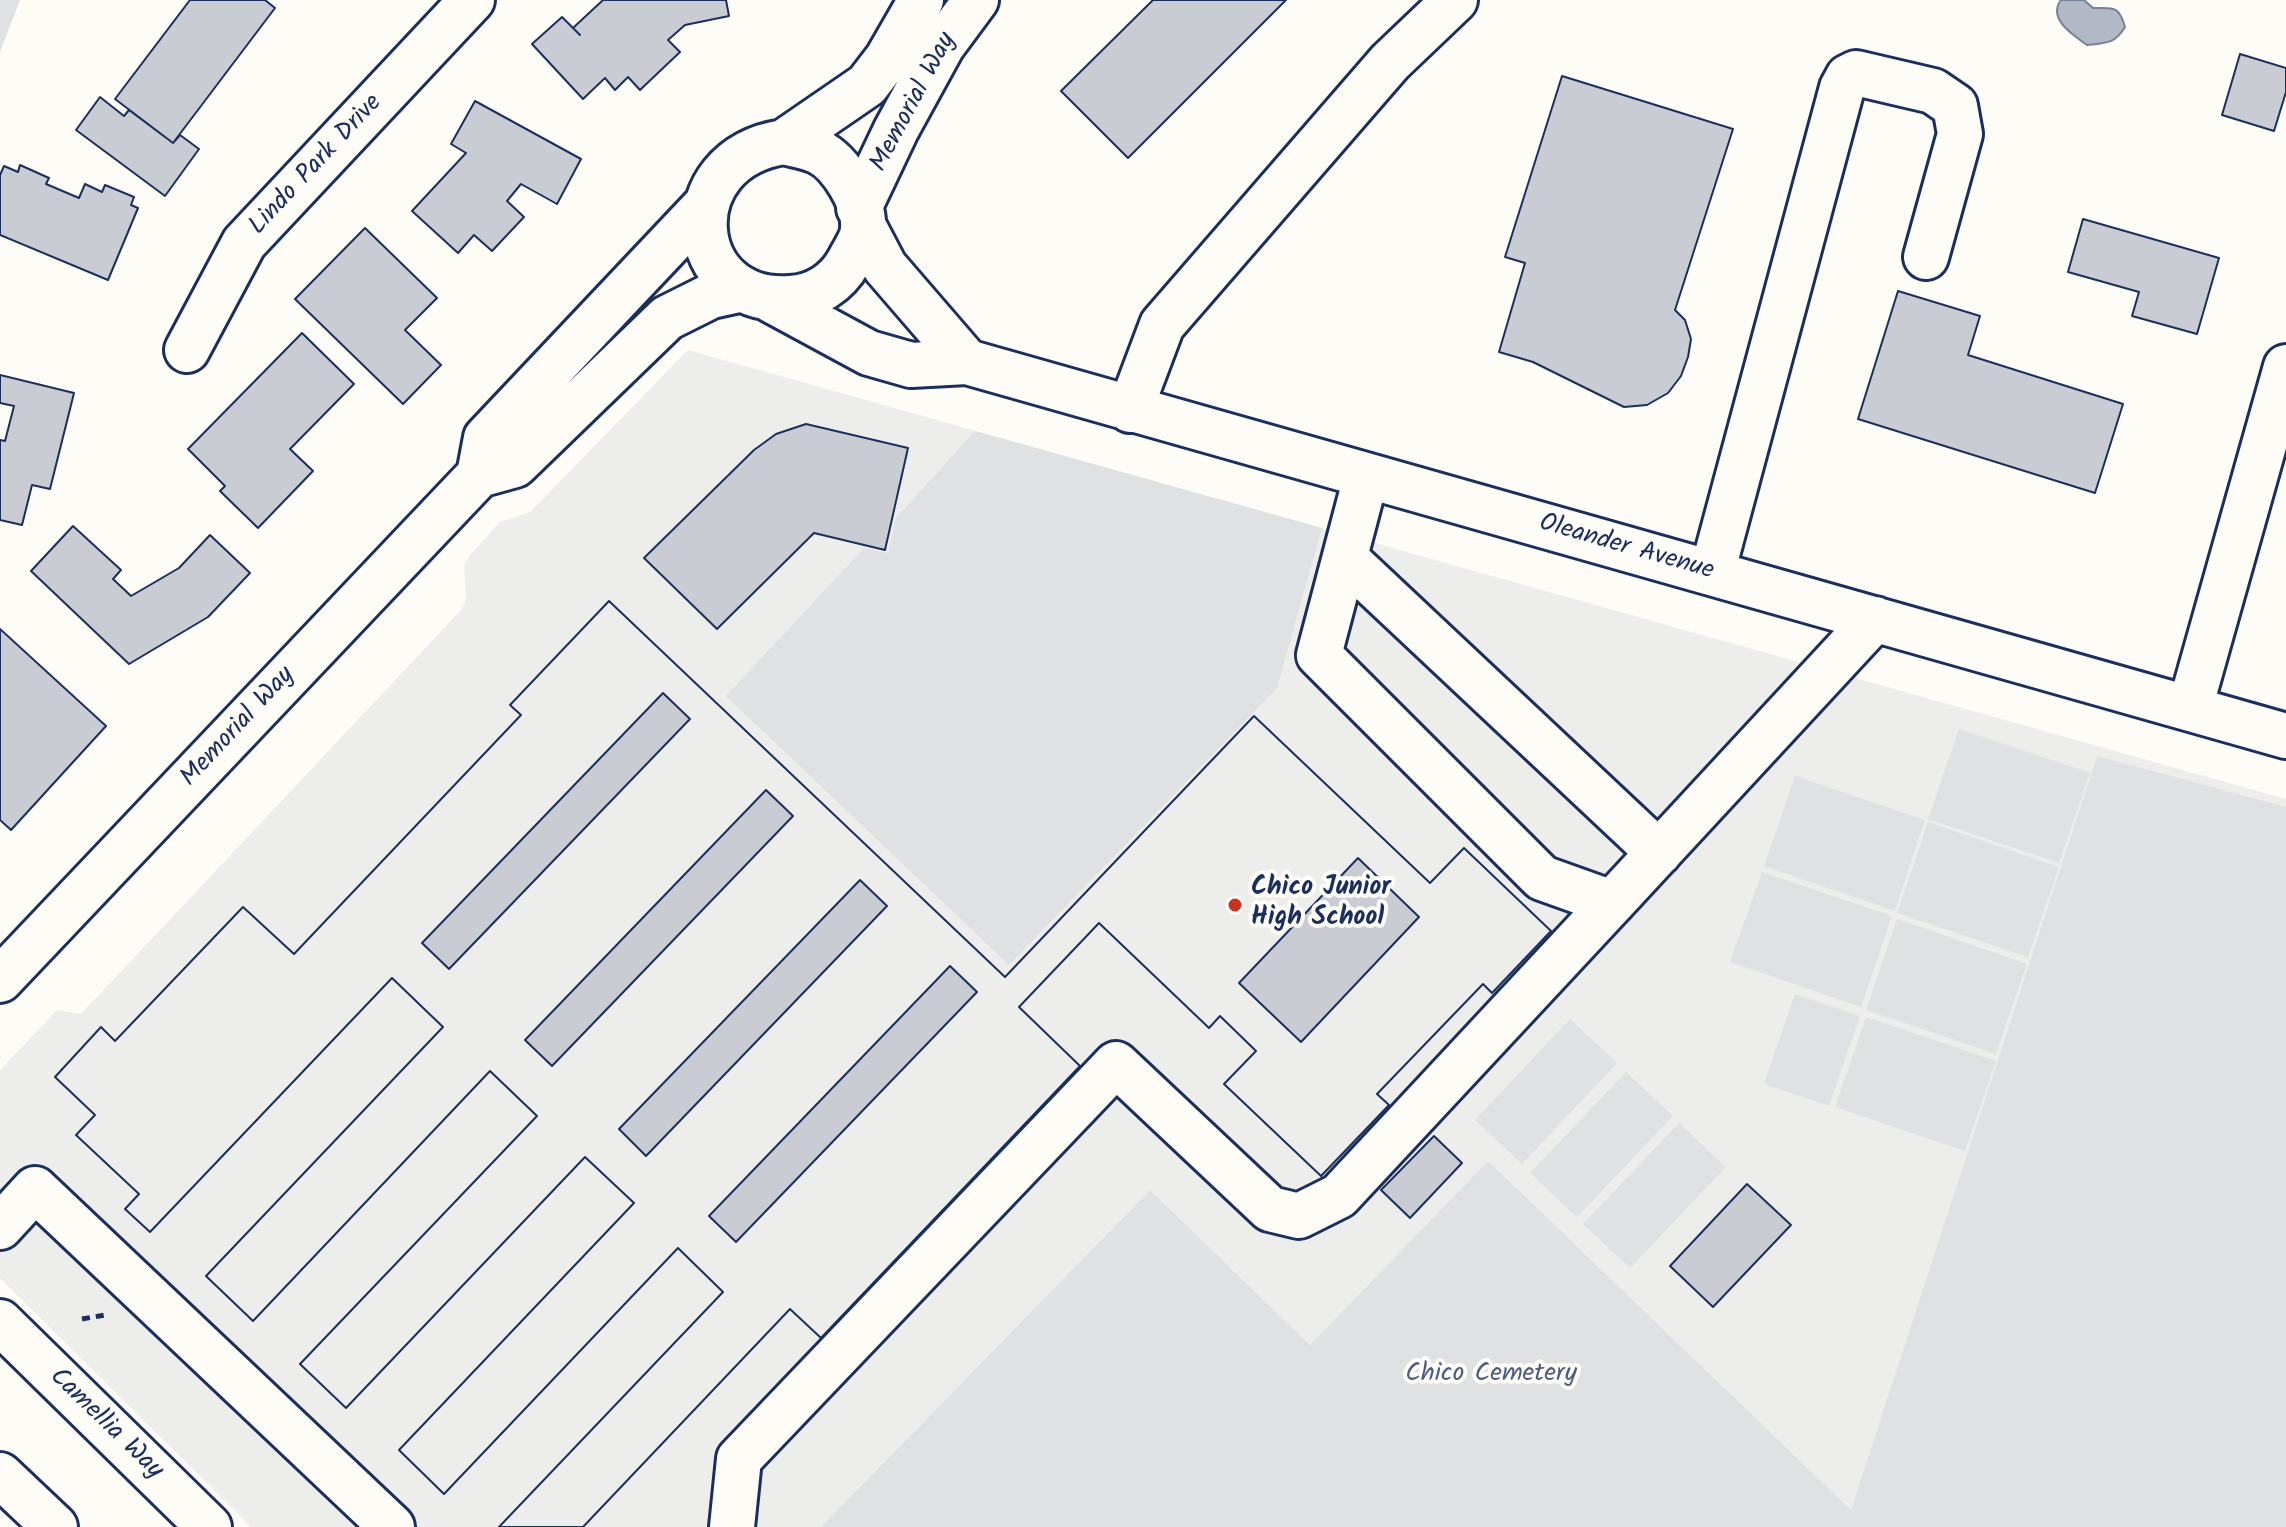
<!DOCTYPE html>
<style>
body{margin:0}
canvas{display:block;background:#fdfcf7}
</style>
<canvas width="2286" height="1527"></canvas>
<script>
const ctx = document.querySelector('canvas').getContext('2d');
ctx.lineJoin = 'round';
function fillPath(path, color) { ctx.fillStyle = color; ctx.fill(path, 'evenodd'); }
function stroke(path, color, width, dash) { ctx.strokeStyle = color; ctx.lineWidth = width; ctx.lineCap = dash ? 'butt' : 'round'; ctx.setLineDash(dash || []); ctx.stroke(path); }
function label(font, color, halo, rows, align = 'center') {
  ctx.font = font + ' Kalam,sans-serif'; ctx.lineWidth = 8; ctx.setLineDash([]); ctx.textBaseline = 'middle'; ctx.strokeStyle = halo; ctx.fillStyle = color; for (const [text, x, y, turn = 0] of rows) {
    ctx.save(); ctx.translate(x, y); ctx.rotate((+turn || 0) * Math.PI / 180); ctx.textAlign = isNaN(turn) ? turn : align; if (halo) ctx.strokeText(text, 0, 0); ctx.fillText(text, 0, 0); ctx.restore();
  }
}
const built = new Path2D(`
 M688,350L2286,799V1527H1868L1488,1162L1310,1345L1150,1190L821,1527H251L0,1278V1070L57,1010L81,1014L462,609L466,599L464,565L469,556L500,522L530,512Z`);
const green = new Path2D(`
 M0,0H20L0,52Z
 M975,431L1322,528L1277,688L1009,965L726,696L864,548L888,553L896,518Z
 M1959,729L2090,773L2059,863L1928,819Z
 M2097,756L2286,807V1527H821L1150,1190L1310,1345L1488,1161L1851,1510Z
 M1795,776L1925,820L1895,911L1764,866Z
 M1928,822L2059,867L2028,957L1897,913Z
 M1762,872L1892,916L1861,1007L1730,962Z
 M1897,919L2027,964L1996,1054L1866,1010Z
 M1795,994L1860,1016L1829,1106L1764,1084Z
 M1866,1017L1996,1061L1965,1151L1835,1107Z
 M1570,1019L1617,1063L1522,1164L1475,1120Z
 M1626,1072L1673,1116L1577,1217L1530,1173Z
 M1679,1123L1726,1167L1630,1268L1583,1224Z`);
const water = new Path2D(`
 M2061,0H2084L2093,8C2113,8 2119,5 2125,27C2115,44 2106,43 2087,45C2073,35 2047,19 2061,0Z`);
const building = new Path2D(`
 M190,0H265L275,8L173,143L115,99Z
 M603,0H726L729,16L685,25L668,40L680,52L640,90L628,77L615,90L605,78L583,99L532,44L562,17L580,35L573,28Z
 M1153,0H1286L1128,158L1061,91Z
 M2240,54L2286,68V92L2274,131L2222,115Z
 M1562,76L1733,129L1675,310L1685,320L1691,339L1688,357L1681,376L1668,393L1647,405L1624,407L1533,362L1499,352L1525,263L1505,257Z
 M100,97L124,116L129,110L173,143L180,135L199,149L165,196L76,130Z
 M475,101L581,159L557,204L521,184L507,201L524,217L492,251L474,235L458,253L412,211L466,153L451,144Z
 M20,165L49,178L46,184L79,198L85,184L102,192L105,185L134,197L131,205L138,208L108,280L0,235V175L4,166L18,172Z
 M2083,219L2219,258L2197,334L2132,316L2139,292L2068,272Z
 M365,228L437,298L405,330L441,365L403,404L295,299Z
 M1898,291L1980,316L1968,355L2123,404L2095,493L1858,419Z
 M302,333L354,384L290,449L313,471L258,528L220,491L225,486L188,449Z
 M0,375L74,393L50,489L32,485L22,525L0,520V440L5,441L14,406L0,403Z
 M806,424L908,448L885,550L814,533L717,629L644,558L754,450L776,434Z
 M73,526L121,570L113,579L131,596L179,568L210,535L250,573L208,617L129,664L31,571Z
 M609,601L1005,977L1254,716L1430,883L1464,848L1551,931L1492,993L1483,984L1377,1094L1389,1105L1321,1176L1224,1084L1256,1051L1220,1016L1209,1028L1099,923L1019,1007L1080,1066L821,1338L790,1309L583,1527H499L723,1292L678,1248L444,1494L399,1450L634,1203L585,1157L346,1408L300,1364L537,1116L490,1071L253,1321L206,1276L443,1027L392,978L150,1232L125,1209L139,1194L76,1135L95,1115L55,1077L101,1027L115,1041L243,907L294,954L521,715L510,705ZM1358,858L1419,917L1301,1042L1239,983Z
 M609,601L1005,977L1254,716L1430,883L1464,848L1551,931L1492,993L1483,984L1377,1094L1389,1105L1321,1176L1224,1084L1256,1051L1220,1016L1209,1028L1099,923L1019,1007L1080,1066L821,1338L790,1309L583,1527H499L723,1292L678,1248L444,1494L399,1450L634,1203L585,1157L346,1408L300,1364L537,1116L490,1071L253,1321L206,1276L443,1027L392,978L150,1232L125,1209L139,1194L76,1135L95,1115L55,1077L101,1027L115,1041L243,907L294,954L521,715L510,705ZM663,693L690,719L449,969L422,943ZM766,790L793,816L552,1066L525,1040ZM860,880L887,906L646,1156L619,1129ZM950,966L977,992L736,1242L709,1216Z
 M0,629L106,726L11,830L0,820Z
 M1434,1136L1462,1163L1410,1218L1381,1190Z
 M1747,1184L1791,1225L1713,1307L1670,1266Z`);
const path = new Path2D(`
 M82,1319L105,1315`);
const minor = new Path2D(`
 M784,142C795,145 809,147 819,152C841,163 865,202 863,228C863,239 854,251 849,261C837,283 815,297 790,298C685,306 670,159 784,142Z
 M784,142L867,85L887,59L921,0
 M859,208L896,130L942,46L976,0
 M864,227L885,267L967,362
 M771,300L869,353L911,365L967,362L2286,736
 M187,350L244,243L472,0
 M1130,410L1162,325L1390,62L1455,0
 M479,475L486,438L706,205
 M1366,477L1319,655L1542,878L1612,903L1875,619
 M1345,558L1659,853
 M1712,573L1842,88L1848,77L1856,73L1933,91L1955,106L1960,134L1926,257
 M2190,708L2286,367
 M0,980L479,475L515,465L667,318L711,296L743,289
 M0,1227L35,1189L392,1527
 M0,1322L209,1527
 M0,1475L55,1527
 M732,1527L739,1459L1116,1064L1270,1209L1299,1216L1339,1196L1612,903`);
const markers = [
 [1235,905,8,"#c8321e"]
];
const streetNames = [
 ["Memorial Way",915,103,-62],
 ["Lindo Park Drive",317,166,-47],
 ["Oleander Avenue",1626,549,16],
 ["Memorial Way",239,728,-47],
 ["Camellia Way",105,1425,44]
];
const poiNames = [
 ["Chico Junior",1251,890],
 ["High School",1251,920]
];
const parkNames = [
 ["Chico Cemetery",1491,1376]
];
fillPath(built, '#edeeec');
fillPath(green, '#e0e1e3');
fillPath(water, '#b3b8c5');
stroke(water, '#76819c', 2);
fillPath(building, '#c9ccd3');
stroke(building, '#1b2f5e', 2);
stroke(minor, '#1b2f5e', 50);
stroke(path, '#1b2f5e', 5, [8, 6]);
stroke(minor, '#fdfcf7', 44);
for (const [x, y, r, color] of markers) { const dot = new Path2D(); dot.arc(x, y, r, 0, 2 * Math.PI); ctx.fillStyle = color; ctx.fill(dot); stroke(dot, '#fdfcf7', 3); }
label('26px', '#1b2f5e', '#fdfcf7', streetNames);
label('bold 26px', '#1b2f5e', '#fdfcf7', poiNames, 'left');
label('26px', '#4c5c7f', '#fdfcf7', parkNames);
</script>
